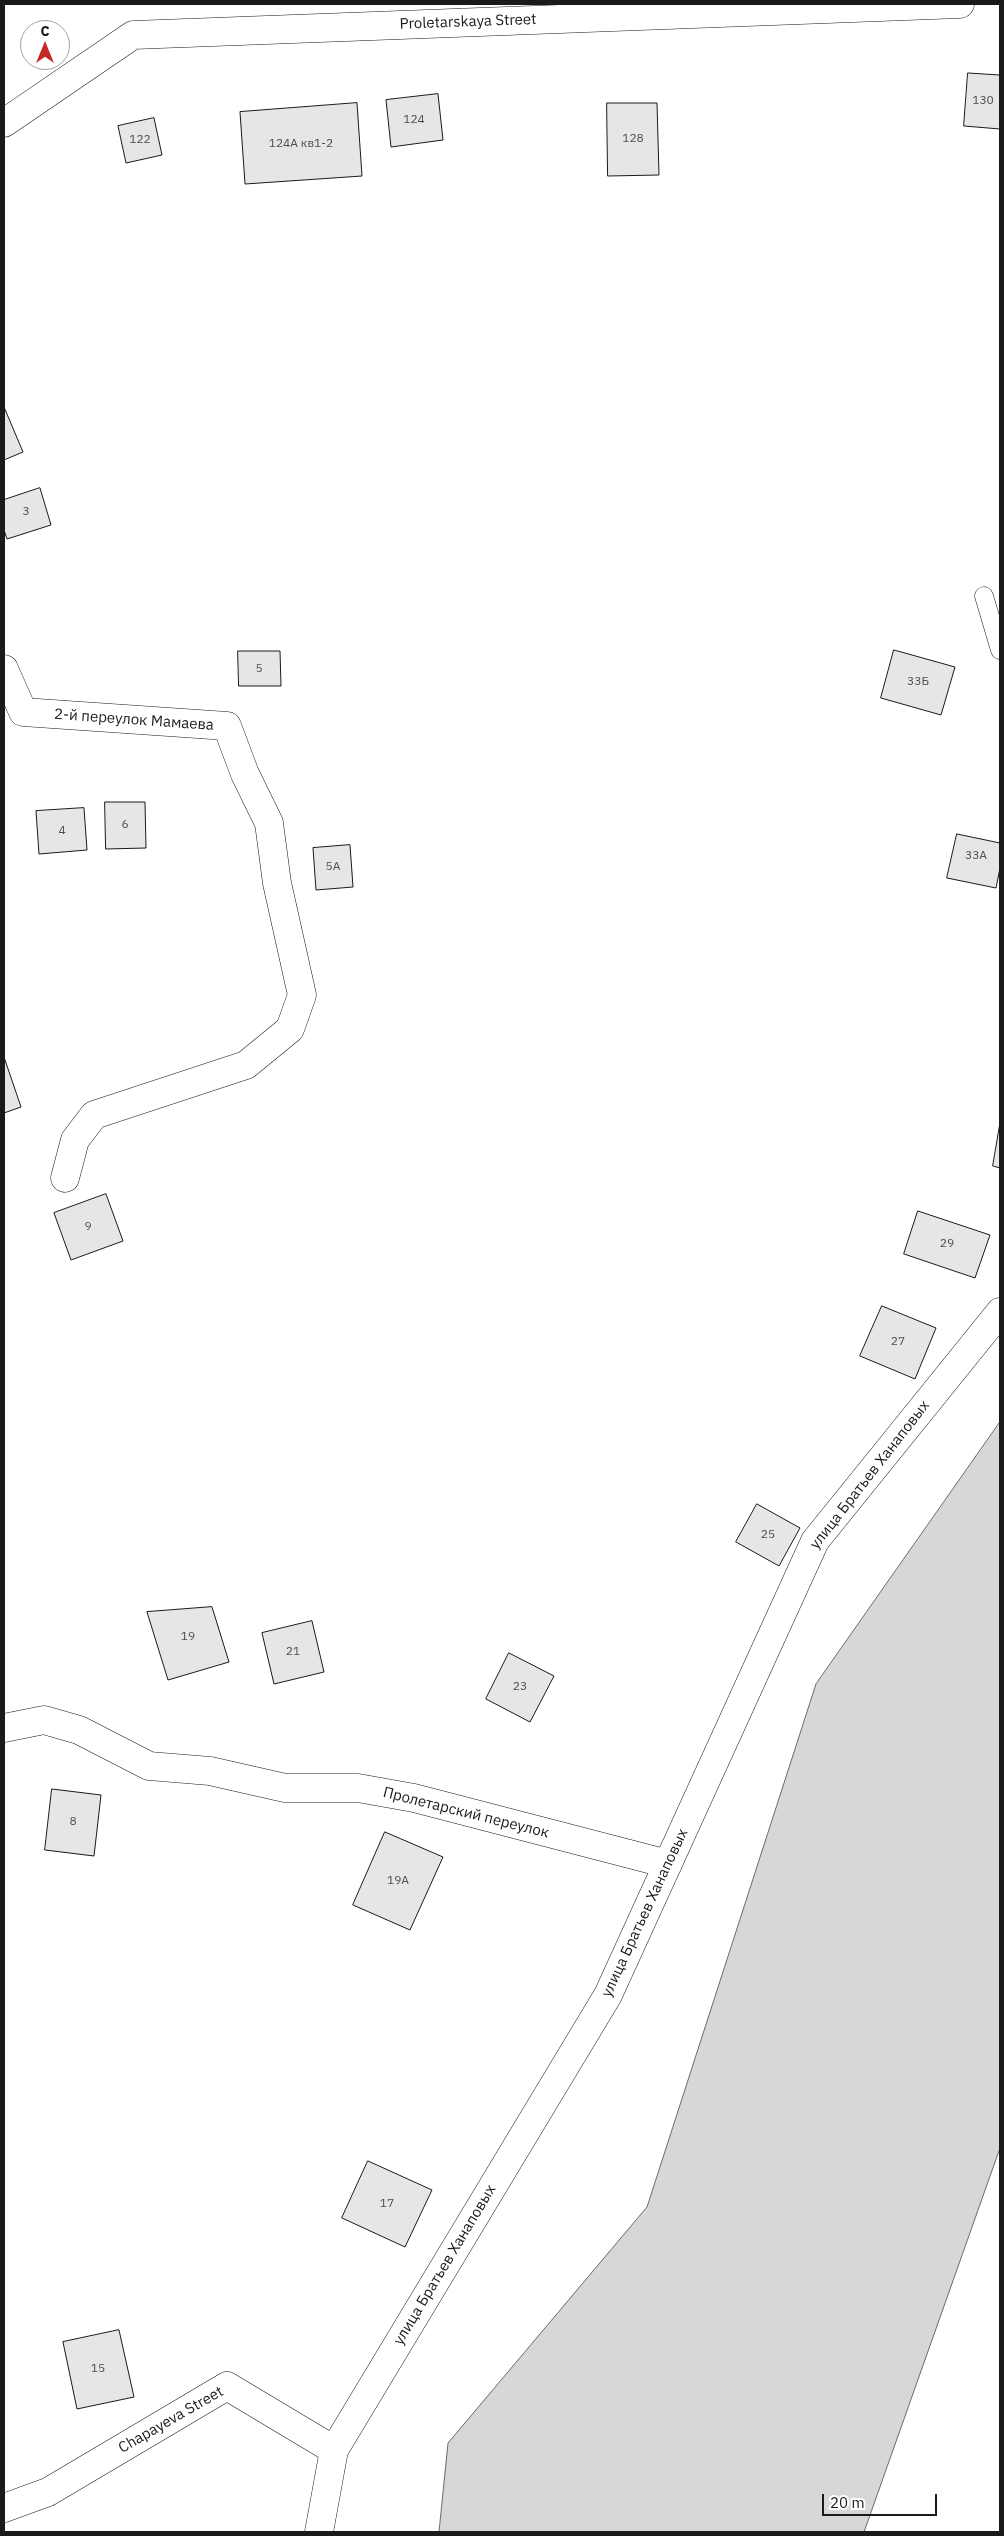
<!DOCTYPE html>
<meta charset="utf-8">
<style>
body{margin:0}
#map{position:relative;width:1004px;height:2536px;overflow:hidden;background:#fff;font-family:"IBM Plex Sans",sans-serif}
canvas{display:block}
.frame{position:absolute;inset:0;border:5px solid #1a1a1a;pointer-events:none}
.north{position:absolute;left:20px;top:20px;width:50px;height:50px;box-sizing:border-box;background:#fff;border:1px solid #a3a3a3;border-radius:50%;rotate:0deg;font-size:14px;font-weight:700;line-height:20px;text-align:center;color:#1a1a1a}
.north::after{content:'';display:block;margin:auto;width:18px;height:22px;background:#c62828;clip-path:polygon(50% 0,100% 100%,50% 72%,0 100%)}
.scale{position:absolute;left:822px;top:2494px;width:115px;height:22px;box-sizing:border-box;border:2px solid #1a1a1a;border-top:0;padding-left:6px;font-size:15px;line-height:18px;white-space:nowrap;color:#1a1a1a;-webkit-text-stroke:4px #fff;paint-order:stroke}
</style>
<div id="map">
<canvas width="1004" height="2536"></canvas>
<div class="frame"></div>
<div class="north">С</div>
<div class="scale">20 m</div>
</div>
<script>
const ctx = document.querySelector('canvas').getContext('2d');
ctx.lineJoin = 'round';
function fillPath(path, color) { ctx.fillStyle = color; ctx.fill(path, 'evenodd'); }
function stroke(path, color, width, dash) { ctx.strokeStyle = color; ctx.lineWidth = width; ctx.lineCap = dash ? 'butt' : 'round'; ctx.setLineDash(dash || []); ctx.stroke(path); }
function label(font, color, halo, rows, align = 'center') {
  ctx.font = font + ' "IBM Plex Sans",sans-serif'; ctx.lineWidth = 4; ctx.setLineDash([]); ctx.textBaseline = 'middle'; ctx.strokeStyle = halo; ctx.fillStyle = color; for (const [text, x, y, turn = 0] of rows) {
    ctx.save(); ctx.translate(x, y); ctx.rotate((+turn || 0) * Math.PI / 180); ctx.textAlign = isNaN(turn) ? turn : align; if (halo) ctx.strokeText(text, 0, 0); ctx.fillText(text, 0, 0); ctx.restore();
  }
}
const water = new Path2D(`
 M1000,1422V2148L864,2532H439L448,2443L647,2207L816,1684Z`);
const building = new Path2D(`
 M968,73L1000,75V129L964,126Z
 M438,94L443,140L391,147L386,100Z
 M357,103L362,176L245,184L240,112Z
 M607,103H657L659,175L608,176Z
 M154,118L162,155L126,163L118,126Z
 M4,407L23,452L4,460Z
 M40,488L51,525L7,539L4,530V500Z
 M894,650L955,667L941,715L881,698Z
 M238,651H280L281,686H239Z
 M105,802H145L146,848L106,849Z
 M84,808L87,850L39,854L36,811Z
 M957,834L1000,843V868L996,888L947,878Z
 M350,845L353,887L316,890L313,848Z
 M4,1057L21,1107L4,1113Z
 M1000,1123V1168L993,1166Z
 M106,1194L123,1241L71,1260L54,1213Z
 M918,1211L990,1235L975,1278L904,1254Z
 M882,1306L936,1328L915,1379L860,1356Z
 M757,1504L800,1528L779,1566L736,1542Z
 M212,1607L229,1662L168,1680L147,1612Z
 M312,1621L324,1672L274,1684L262,1633Z
 M509,1653L554,1676L530,1722L486,1699Z
 M52,1789L101,1795L94,1856L45,1850Z
 M385,1832L443,1857L410,1930L353,1905Z
 M368,2161L432,2190L405,2247L342,2218Z
 M119,2330L134,2397L77,2409L63,2342Z`);
const service = new Path2D(`
 M984,596L1000,650`);
const minor = new Path2D(`
 M4,123L133,35L960,4
 M4,669L23,712L227,726L245,774L269,823L277,883L302,995L290,1029L246,1065L94,1115L75,1140L65,1178
 M4,1728L44,1720L79,1730L149,1766L210,1771L285,1788H358L414,1798L668,1864
 M4,2508L48,2492L227,2386L334,2450
 M319,2532L334,2450L608,1995L815,1541L1000,1312`);
const numberNames = [
 ["130",983,101],
 ["124",414,120],
 ["128",633,139],
 ["122",140,140],
 ["124А кв1-2",301,144],
 ["3",26,512],
 ["5",259,669],
 ["33Б",918,682],
 ["6",125,825],
 ["4",62,831],
 ["33А",976,856],
 ["5А",333,867],
 ["9",88,1227],
 ["29",947,1244],
 ["27",898,1342],
 ["25",768,1535],
 ["19",188,1637],
 ["21",293,1652],
 ["23",520,1687],
 ["8",73,1822],
 ["19А",398,1881],
 ["17",387,2204],
 ["15",98,2369]
];
const streetNames = [
 ["Proletarskaya Street",468,22,-2],
 ["2-й переулок Мамаева",134,720,4],
 ["улица Братьев Ханаповых",870,1475,-52],
 ["Пролетарский переулок",466,1813,14],
 ["улица Братьев Ханаповых",645,1913,-65],
 ["улица Братьев Ханаповых",445,2265,-59],
 ["Chapayeva Street",171,2420,-30]
];
fillPath(water, '#d7d7d7');
stroke(water, '#6a6a6a', 1);
fillPath(building, '#e6e6e6');
stroke(building, '#1a1a1a', 1);
stroke(service, '#1a1a1a', 19);
stroke(minor, '#1a1a1a', 29);
stroke(service, '#fff', 18);
stroke(minor, '#fff', 28);
label('12px', '#4d4d4d', null, numberNames);
label('15px', '#1a1a1a', '#fff', streetNames);
</script>
